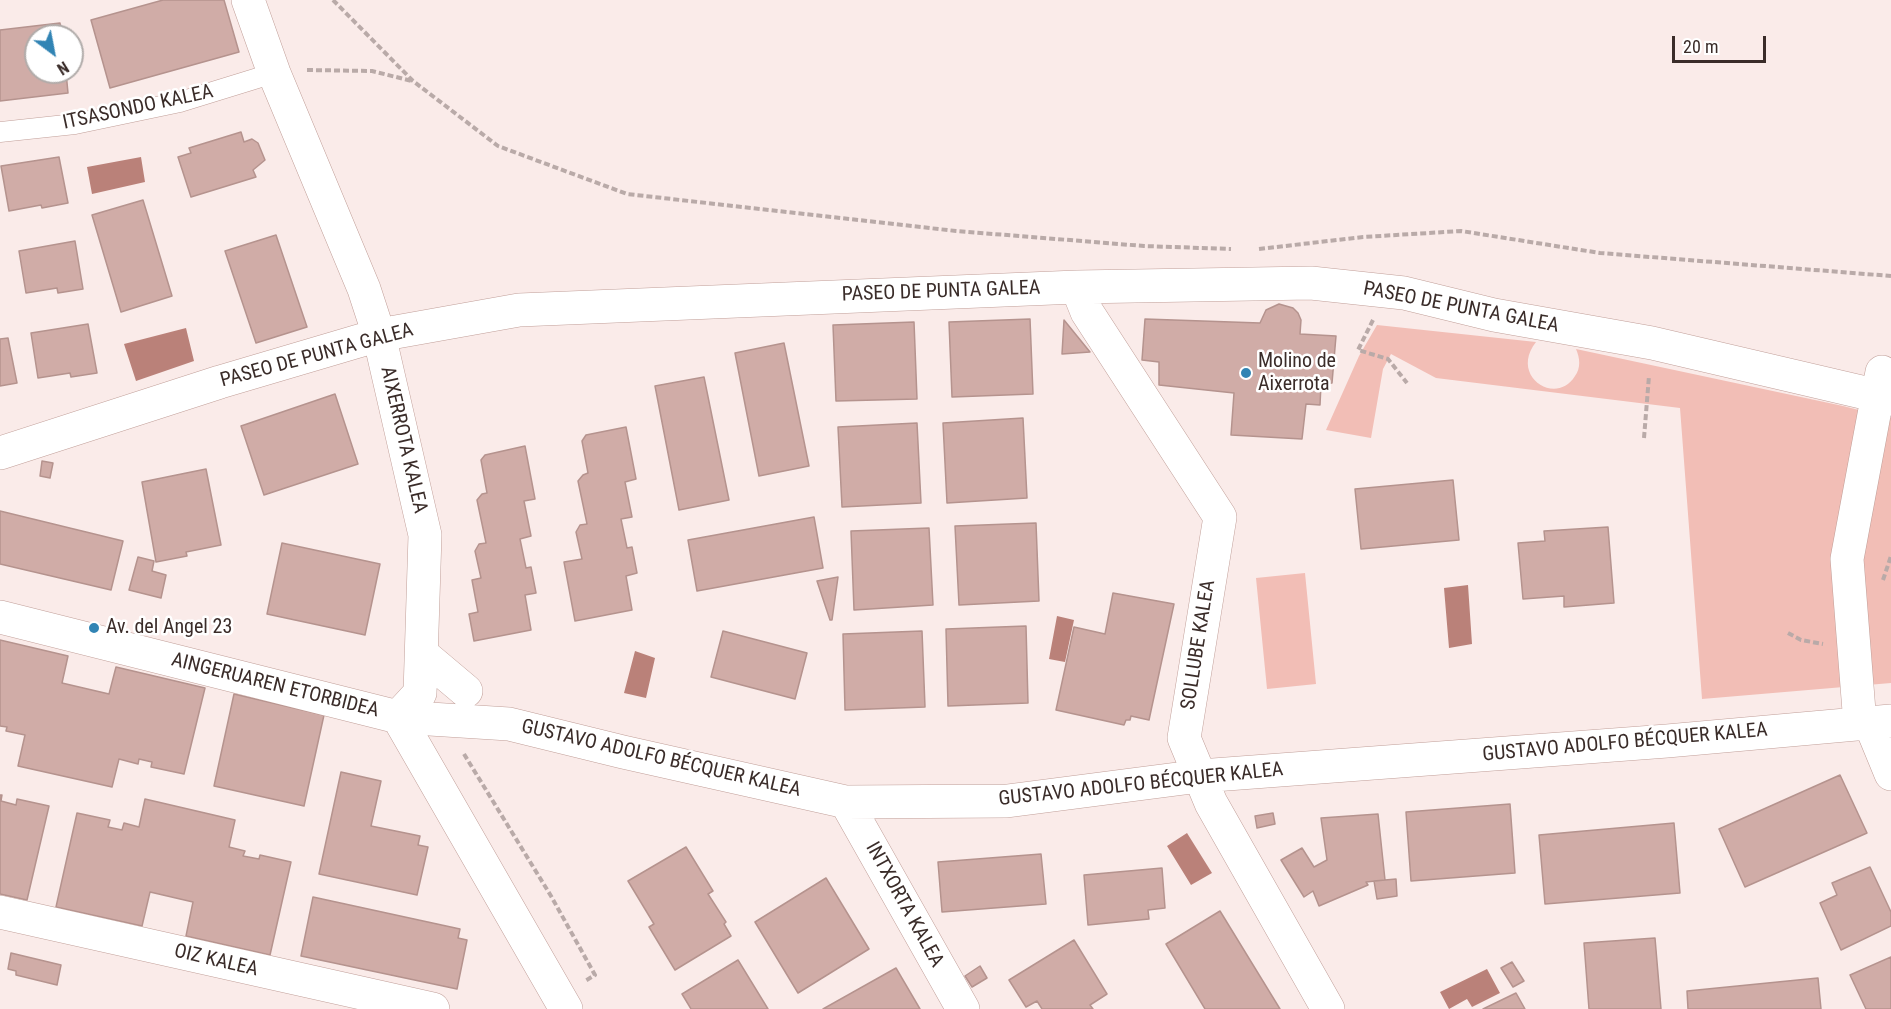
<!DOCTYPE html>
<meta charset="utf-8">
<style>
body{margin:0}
#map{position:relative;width:1891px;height:1009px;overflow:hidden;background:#faebe9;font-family:"Roboto Condensed",sans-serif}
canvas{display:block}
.north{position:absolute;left:24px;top:24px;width:60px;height:60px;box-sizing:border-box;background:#fff;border:2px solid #b0aba9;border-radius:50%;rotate:148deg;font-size:16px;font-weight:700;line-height:24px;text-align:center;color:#3a2c29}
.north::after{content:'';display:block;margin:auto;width:21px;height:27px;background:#3184b4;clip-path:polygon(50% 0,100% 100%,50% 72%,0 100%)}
.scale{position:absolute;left:1672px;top:36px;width:94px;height:27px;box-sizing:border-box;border:3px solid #3a2c29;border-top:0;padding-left:8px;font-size:18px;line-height:21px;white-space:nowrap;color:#3a2c29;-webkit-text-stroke:4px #fff;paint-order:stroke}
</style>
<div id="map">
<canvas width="1891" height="1009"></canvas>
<div class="north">N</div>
<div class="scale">20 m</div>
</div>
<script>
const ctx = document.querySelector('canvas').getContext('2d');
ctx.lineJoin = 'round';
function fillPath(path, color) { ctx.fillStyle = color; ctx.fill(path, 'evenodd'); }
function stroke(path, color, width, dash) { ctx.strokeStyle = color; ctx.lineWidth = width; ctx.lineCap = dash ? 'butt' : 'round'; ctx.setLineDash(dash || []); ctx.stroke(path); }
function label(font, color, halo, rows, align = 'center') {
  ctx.font = font + ' "Roboto Condensed",sans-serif'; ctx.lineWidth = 5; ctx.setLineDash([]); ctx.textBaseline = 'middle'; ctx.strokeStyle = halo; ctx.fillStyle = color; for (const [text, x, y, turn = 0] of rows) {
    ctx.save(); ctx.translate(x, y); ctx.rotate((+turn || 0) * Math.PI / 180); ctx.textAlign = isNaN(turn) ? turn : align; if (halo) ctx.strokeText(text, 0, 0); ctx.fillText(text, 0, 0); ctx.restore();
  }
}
const green = new Path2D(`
 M1377,325L1536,342C1509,376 1556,407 1575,376C1581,368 1580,358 1576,349L1843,406L1891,418V683L1702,699L1680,408L1436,378L1391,354L1383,369L1371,438L1326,430L1359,356Z
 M1305,573L1316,684L1267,689L1256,578Z`);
const water = new Path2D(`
 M141,157L145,182L92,194L87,167Z
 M186,328L194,361L136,381L124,344Z
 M1468,585L1472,644L1449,648L1444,588Z
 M1057,616L1074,620L1065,662L1049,659Z
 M635,651L655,658L646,698L624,693Z
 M1187,833L1212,873L1191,885L1167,846Z
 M1487,969L1500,993L1472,1007L1467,999L1449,1009L1440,992Z`);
const building = new Path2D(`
 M163,0H224L239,52L110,88L91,20Z
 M60,23L62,36H36V72H66L68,93L0,101V30Z
 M241,132L244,142L252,139L258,143L265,160L253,170L256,177L191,197L178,157L191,153L189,148Z
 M59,157L68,203L42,208L41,205L9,211L1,166Z
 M143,200L172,296L121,312L92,215Z
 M276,235L307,327L256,343L225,251Z
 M75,241L83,289L58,293L57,288L26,293L19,251Z
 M1279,304L1293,308L1298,313L1301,320L1300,334L1336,336L1332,383L1321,384L1320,405L1306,404L1302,439L1231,435L1234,393L1159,385V362L1142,360L1145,319L1260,323L1266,310Z
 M1030,319L1033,394L952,397L949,322Z
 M1064,320L1090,352L1062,354Z
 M914,322L917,399L836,401L833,325Z
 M88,324L97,373L71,377L70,373L38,378L31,333Z
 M8,338L17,383L0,386V339Z
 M784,343L809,466L759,476L735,353Z
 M704,377L729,500L679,510L655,386Z
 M335,394L358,464L264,495L241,426Z
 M1023,418L1027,498L947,503L943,423Z
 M917,423L921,503L842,507L838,427Z
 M626,427L636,479L625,482L632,517L621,519L627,548L632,547L637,573L626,576L632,610L575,621L564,562L582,559L576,532L580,525L587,524L578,481L583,475L588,473L582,441L586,435Z
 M525,446L535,499L524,501L531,536L520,539L526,568L531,567L536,593L525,595L531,630L474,641L469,614L478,612L472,580L481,578L475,551L479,544L486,543L477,500L482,494L487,493L481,460L485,455Z
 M42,461L53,463L50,478L40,476Z
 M206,469L221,545L186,552L187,556L156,562L142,482Z
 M1453,480L1459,540L1361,549L1355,489Z
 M0,511L123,541L111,590L0,564Z
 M814,517L823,568L697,591L688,540Z
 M1036,523L1039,601L959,605L955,526Z
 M1608,527L1614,603L1564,607V596L1523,599L1518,543L1545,541L1544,531Z
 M929,528L933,605L854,610L851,531Z
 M282,543L380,564L365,635L267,614Z
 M138,557L154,561L152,571L166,575L161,598L129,590Z
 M838,577L832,620H830L817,581Z
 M1113,593L1174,604L1149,720L1131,716L1130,720H1126L1124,725L1056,710L1074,627L1105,634Z
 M1026,626L1028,703L948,706L946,629Z
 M723,631L807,653L795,699L711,677Z
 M922,631L925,707L845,710L843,634Z
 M0,640L68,656L62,683L109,694L116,667L205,688L184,774L151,767L152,762L139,759L138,764L119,759L112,787L18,766L25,735L6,731L7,727L0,726Z
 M234,694L324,715L304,806L214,786Z
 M341,772L381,781L371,826L420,836L418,845L428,847L417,895L319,874Z
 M1840,775L1867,833L1745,887L1719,829Z
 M0,795H2L1,801L16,805L17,799L49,806L27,900L0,894Z
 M145,799L235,820L229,847L245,851L243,856L259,859L260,855L291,862L270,955L186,936L193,902L150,892L142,926L56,907L77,813L110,820L108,827L122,830L124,823L139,827Z
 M1510,804L1515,873L1411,881L1406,812Z
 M1273,813L1275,824L1257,828L1255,816Z
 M1378,814L1385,880L1366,882L1368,885L1319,906L1313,891L1304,897L1281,860L1302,848L1314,867L1327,860L1321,818Z
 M1674,823L1680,893L1545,904L1539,835Z
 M686,847L713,891L708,894L726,922L724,924L731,936L675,970L649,927L654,924L628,881Z
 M1041,854L1046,904L942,912L938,862Z
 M1870,867L1891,912V926L1841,950L1820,903L1837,895L1832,883Z
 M1162,868L1165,908L1148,910L1149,919L1088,925L1084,875Z
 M826,878L869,949L798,993L755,922Z
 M1396,879L1397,896L1377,899L1374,881Z
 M313,897L460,929L458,938L467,940L457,989L301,956Z
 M1220,911L1280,1009H1205L1166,944Z
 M1655,938L1661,1009H1589L1584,943Z
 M1074,940L1107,994L1090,1005L1093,1009H1042L1037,1001L1026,1007L1009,980Z
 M11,953L61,965L57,985L16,975V971L8,969Z
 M1891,957V1009H1866L1850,975Z
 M738,960L768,1009H691L682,994Z
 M1512,962L1524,981L1513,987L1501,968Z
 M980,966L987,978L972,987L965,976Z
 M896,968L920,1009H823Z
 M1818,978L1821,1009H1688L1687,991Z
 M1516,993L1525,1009H1483Z`);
const path = new Path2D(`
 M333,0L413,81L498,146L627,194L956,231L1144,246L1231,249
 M307,70L372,71L412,81
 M1259,249L1363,237L1461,231L1600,253L1891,276
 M1373,320L1358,350L1388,359L1407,383
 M1644,438L1649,376
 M1883,580L1891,556
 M1788,633L1801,640L1823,644
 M464,754L551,896L595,975L585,981`);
const lane = new Path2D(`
 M0,132L75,124L180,102L274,73`);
const street = new Path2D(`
 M248,0L274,73L364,289L379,335L425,535L420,693L398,717
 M1077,287L1087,312L1220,517L1184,738L1211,803L1328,1009
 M0,453L220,382L379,335L519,310L1077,287L1311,283L1404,293L1494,315L1652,343L1891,399
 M422,654L466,691
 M398,717L509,724L623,752L846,802L1007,801L1200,776L1667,741L1891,721
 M1870,723L1891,774
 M1860,724L1847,559L1882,372
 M846,802L963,1009
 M0,912L433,1009`);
const secondary = new Path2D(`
 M0,617L398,717L566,1009`);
const markers = [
 [1246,373,6,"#3184b4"],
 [94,628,6,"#3184b4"]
];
const streetNames = [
 ["ITSASONDO KALEA",138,108,-12],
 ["PASEO DE PUNTA GALEA",941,292,-2],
 ["PASEO DE PUNTA GALEA",1461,308,11],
 ["PASEO DE PUNTA GALEA",317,356,-15],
 ["AIXERROTA KALEA",403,440,77],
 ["SOLLUBE KALEA",1199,645,-81],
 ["AINGERUAREN ETORBIDEA",275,686,14],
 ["GUSTAVO ADOLFO BÉCQUER KALEA",1625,743,-5],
 ["GUSTAVO ADOLFO BÉCQUER KALEA",661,759,13],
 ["GUSTAVO ADOLFO BÉCQUER KALEA",1141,785,-6],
 ["INTXORTA KALEA",904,905,61],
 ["OIZ KALEA",216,961,13]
];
const poiNames = [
 ["Molino de",1258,362],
 ["Aixerrota",1258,385],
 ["Av. del Angel 23",106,628]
];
fillPath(green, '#f2beb6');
fillPath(water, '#ba8179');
fillPath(building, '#d0aca7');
stroke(building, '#b5938e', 1.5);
stroke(lane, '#c19f99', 21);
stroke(street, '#c19f99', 34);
stroke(secondary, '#c19f99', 34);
stroke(path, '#b9aaa8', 4, [6, 3]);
stroke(lane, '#fff', 20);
stroke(street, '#fff', 33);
stroke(secondary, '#fff', 33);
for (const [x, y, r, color] of markers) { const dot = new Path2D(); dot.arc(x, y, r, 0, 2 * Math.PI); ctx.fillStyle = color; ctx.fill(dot); stroke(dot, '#fff', 2); }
label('20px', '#3a2c29', '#fff', streetNames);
label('20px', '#3a2c29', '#fff', poiNames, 'left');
</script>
